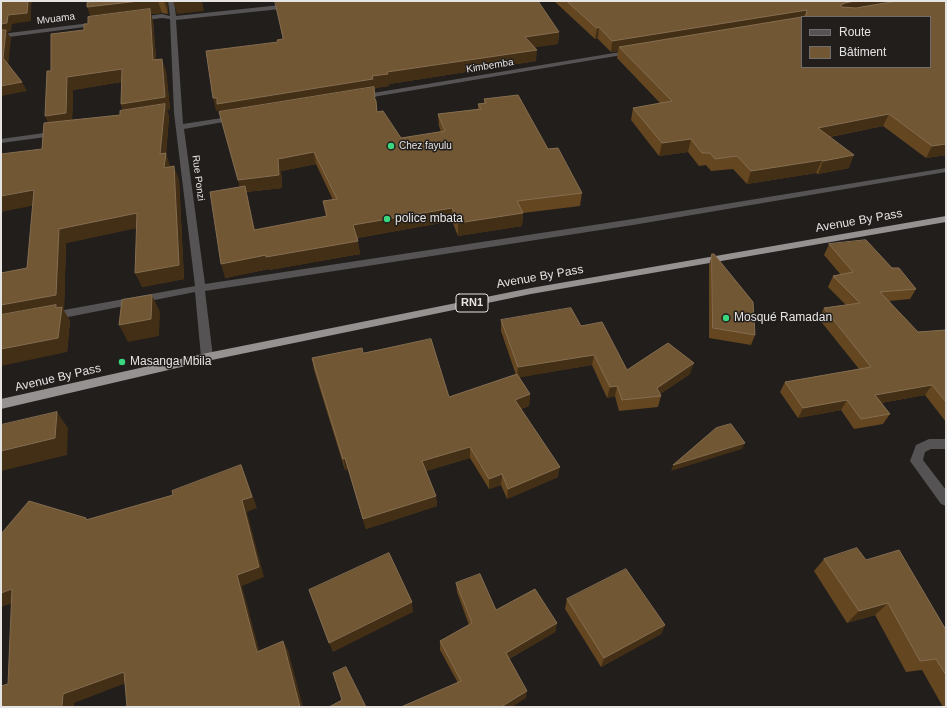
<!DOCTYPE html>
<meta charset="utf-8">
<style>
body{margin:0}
#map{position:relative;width:947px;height:708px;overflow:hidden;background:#211e1c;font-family:Arial,sans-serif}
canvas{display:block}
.frame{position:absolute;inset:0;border:2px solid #e6e4e3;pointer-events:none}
.legend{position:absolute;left:801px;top:16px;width:130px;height:52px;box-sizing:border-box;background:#211e1c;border:1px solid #706d6c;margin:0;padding:5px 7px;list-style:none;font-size:12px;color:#e6e4e3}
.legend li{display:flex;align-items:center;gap:8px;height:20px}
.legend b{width:20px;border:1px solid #706d6c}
</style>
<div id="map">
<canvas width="947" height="708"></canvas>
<div class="frame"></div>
<ul class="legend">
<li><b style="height:5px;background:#555353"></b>Route</li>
<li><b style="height:11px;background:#725735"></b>Bâtiment</li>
</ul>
</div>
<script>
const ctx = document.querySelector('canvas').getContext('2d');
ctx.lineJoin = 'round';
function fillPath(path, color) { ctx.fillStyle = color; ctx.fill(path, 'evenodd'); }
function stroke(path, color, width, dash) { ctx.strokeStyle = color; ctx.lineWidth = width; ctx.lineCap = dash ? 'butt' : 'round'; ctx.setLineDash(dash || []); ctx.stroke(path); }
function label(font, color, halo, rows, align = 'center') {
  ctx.font = font + ' Arial,sans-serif'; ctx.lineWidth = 3; ctx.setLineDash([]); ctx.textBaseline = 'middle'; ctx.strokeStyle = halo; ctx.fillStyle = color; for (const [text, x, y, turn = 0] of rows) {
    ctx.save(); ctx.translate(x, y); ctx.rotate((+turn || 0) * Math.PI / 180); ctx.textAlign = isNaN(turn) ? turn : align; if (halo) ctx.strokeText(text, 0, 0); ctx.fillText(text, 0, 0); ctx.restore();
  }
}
const minor = new Path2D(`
 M168,1H174L176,16L290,4L293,6L290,8L176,20L183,124L235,116L239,118L235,120L184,129L205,284L633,219L946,168V172L633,225L205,291L213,357L211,360H203L201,357L195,292L53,320L49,319L48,316L49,313L53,312L195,286L174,113L170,19L162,18L139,21L136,19L139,17L162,14L170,16Z
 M98,22L100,23V25L1,38V34Z
 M632,50L634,51V53L361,99L357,97L361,95Z
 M58,131L62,133L61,135L1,143V139Z
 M929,439H946V449H931L925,452L923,460L946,490V506L941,504L910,461L916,445Z`);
const trunk = new Path2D(`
 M946,216V222L531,294L207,361L1,409V399L207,353L531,288Z`);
const wall = new Path2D(`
 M100,1H167L168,14L162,13L151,14L153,21L156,59L166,71L170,109L167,110L169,117L166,154L170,167L179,180L184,279L142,287L136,228L66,243L64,309H63L70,321L67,352L27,268L42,149L48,123L51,71L84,30L88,24L90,16ZM121,82V104L123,111L120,115L72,120L73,90Z
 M554,1H946V155L926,158L883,126L830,137L849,168L818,174L816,173L747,184L733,169L711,171L706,165L699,166L688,152L659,156L631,120L633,108L660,103L617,58L618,51L611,52L598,39H595Z
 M559,32L558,44L535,47L536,61L389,84V86L374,88L377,112L401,138L441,132L439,126L438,114L478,109V104L484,103V99L548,149L582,193L580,206L523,213L522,226L458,236L452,221L357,238L360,254L269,270V269L225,278L240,187L219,110L216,111L278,42L283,39ZM316,164L333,200L323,201L326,217L255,230L246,192L282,188L281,171Z
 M829,244L892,268L916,289L910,299L889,301L918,332L946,330V422L925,395L881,403L890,414L883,424L854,429L841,410L798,418L780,392L785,382L859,369L819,319L824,308L846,305L828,287L833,276L841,275L824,255Z
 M712,254L755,335L751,345L709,338V265Z
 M501,320L581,326L627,370L690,374L660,394L661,396L658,407L619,411L615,396L607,398L592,365L519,377L530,394L529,406L521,409L558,477L507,499L501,485L489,489L470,458L426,471L436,496L437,506L366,529L348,469L345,470L314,370L312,358L449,397L516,375L501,331Z
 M824,559L866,560L946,630V707H943L922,670L906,672L875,615L847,623L814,571Z
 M456,583L496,610L557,623L555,632L509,659L526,698L458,683L440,650V641L469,625L457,592Z
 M567,599L665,625L661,634L601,667L565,609Z`);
const shadedWall = new Path2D(`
 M28,1H33L31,5V21L12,24L11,31L7,32L11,38L8,67L3,58L1,33V24L8,15Z
 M139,1H158L162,13L151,14L153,21L157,72L92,21L87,7Z
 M164,1H167L168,14Z
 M173,1H202L204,11L177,14Z
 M855,1H917L841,14V5L845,3Z
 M807,10L804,17L619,47L618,51L611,52L612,41Z
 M599,27L598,39H595L597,28Z
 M559,32L558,44L524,49L525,37Z
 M537,50L536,61L389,84V86L221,116L219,110L216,111L213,98L372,76L387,72Z
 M162,59L166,71L170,109L167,110L169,117L166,154L170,166V181L160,154L126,117L121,104Z
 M122,69L126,81L73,90L72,126L51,129L45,116L67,77Z
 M22,82L27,91L1,96V86Z
 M889,114L883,126L813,140L818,128Z
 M691,139L688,152L659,156L662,143Z
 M946,144V155L926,158L932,146Z
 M314,152L316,164L281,171L282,188L246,192L258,243L238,180L278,159Z
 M854,155L849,168L818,174L823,161Z
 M822,160L816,173L747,184L751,171Z
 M174,166L179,180L184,279L142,287L135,273Z
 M34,190L41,204L1,212V196Z
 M452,208V221L355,238L353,225Z
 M137,213L142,227L66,243L64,309H63L70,321L67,352L1,366V305L59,229Z
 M523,213L522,226L458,236V223Z
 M358,241L360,254L269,270V269L225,278L221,264L266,255Z
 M152,295L160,312L159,336L128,342L119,325Z
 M594,355L592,365L517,378L518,367Z
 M694,363L690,374L657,396V388Z
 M932,385L925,395L869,405L875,395Z
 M617,386L615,396L607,398L610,387Z
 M530,394L529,406L514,411L515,400Z
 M847,400L841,410L798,418L803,408Z
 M57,412L68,428L67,455L1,471V451Z
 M745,443L742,449L671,471L673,465Z
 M470,447V458L423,472L422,461Z
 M345,458L348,469L345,470L343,459Z
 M241,465L246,477L257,508L247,512L264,577L242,586L262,661L257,652L237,575L242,500Z
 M560,467L558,477L507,499L508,489Z
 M502,474L501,485L489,489V479Z
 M436,496L437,506L366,529L363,519Z
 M12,589L23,600L1,607V593Z
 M412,602L413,612L333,652L329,643Z
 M888,603L875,615L847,623L859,611Z
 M557,623L555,632L505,661L506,653Z
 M665,625L661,634L601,667L604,658Z
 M283,641L288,650L303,707H300Z
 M124,672L134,680L74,703V707H62L63,694Z
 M527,691L526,698L512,707H501Z`);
const building = new Path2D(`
 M1,1H28L27,13L8,15L7,23L1,24Z
 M100,1H139L87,7V3Z
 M275,1H538L559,32L525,37L537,50L387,72L388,74L372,76L373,79L217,104V98H213L206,51L278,42L277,40L283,39Z
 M567,1H855L845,3L841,5V7L856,8L897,1H946V144L932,146L889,114L818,128L854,155L823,161L822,160L751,171L737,156L715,159L710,153H702L691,139L662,143L633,108L672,101L619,47L802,17V67H930V17H802L806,16L807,10L612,41L599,27L597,28Z
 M150,9L153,60L162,59L165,97L121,104L122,69L67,77L66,113L45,116L47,71H51V34L84,30V24H88V17Z
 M1,30H6L3,58L22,82L1,86Z
 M374,87L375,97H374L376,101L377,112L383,111L401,138L445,131L438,114L481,109L478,104L486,103L484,99L518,95L548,149L558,148L582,193L517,201L523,213L458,223L452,208L353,225L358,241L266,257V255L221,264L210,192L245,186L254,230L327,216L323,201L337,199L314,152L278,159L279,175L238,180L219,112Z
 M165,104L160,154L166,153L164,168L174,166L179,265L135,273L137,213L59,229L56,295L1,305V273L27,268L34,190L1,196V154L42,149L44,123L120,115V111Z
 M866,240L892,268H899L916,289L880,292L918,332L946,330V402L932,385L875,395L890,414L861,419L847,400L803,408L785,382L871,367L824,308L860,303L833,276L853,272L829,244Z
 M712,254H714L753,302L755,335L713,328Z
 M152,295L151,319L119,325L122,300Z
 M56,305V308L62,307L58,338L1,349V315Z
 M571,308L581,326L602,322L627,370L668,343L694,363L657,388L661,396L622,400L617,386L610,387L594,355L518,367L501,320Z
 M431,339L449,397L517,374L530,394L515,400L560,467L508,489L502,474L489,479L470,447L422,461L436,496L363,519L345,458L343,459L312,358L362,348L363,353Z
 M57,412L55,438L1,451V425Z
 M731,424L745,443L673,465L716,428Z
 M241,465L252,497L242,500L259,567L237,575L257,652L283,641L300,707H127L124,672L63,694L62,707H1V686L8,684L12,589L1,593V534L29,501L86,518V520L173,495L172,491Z
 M857,548L866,560L899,550L946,630V675L936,659L920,661L888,603L859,611L824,559Z
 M389,553L412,602L329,643L309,590Z
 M626,569L665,625L604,658L567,599Z
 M480,574L496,610L535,589L557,623L506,653L527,691L501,707H401L461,681L440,641L472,623L456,583Z
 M346,667L366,707H329L342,700L333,673Z`);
const markers = [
 [391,146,4,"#3ad77f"],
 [387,219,4,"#3ad77f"],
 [726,318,4,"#3ad77f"],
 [122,362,4,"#3ad77f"]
];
const farStreetnames = [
 ["Mvuama",56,19,-7],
 ["Kimbemba",490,66,-9],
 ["Rue Ponzi",198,178,83]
];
const farPoinames = [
 ["Chez fayulu",399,146]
];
const shields = [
 [472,303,32]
];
const shieldNames = [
 ["RN1",472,303]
];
const poiNames = [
 ["police mbata",395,219],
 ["Mosqué Ramadan",734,318],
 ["Masanga Mbila",130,362]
];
const streetNames = [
 ["Avenue By Pass",859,221,-10],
 ["Avenue By Pass",540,277,-10],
 ["Avenue By Pass",58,378,-13]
];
fillPath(minor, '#555353');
fillPath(trunk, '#969292');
fillPath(wall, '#644620');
fillPath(shadedWall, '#432f15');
fillPath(building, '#725735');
stroke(building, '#846d50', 1);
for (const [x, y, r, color] of markers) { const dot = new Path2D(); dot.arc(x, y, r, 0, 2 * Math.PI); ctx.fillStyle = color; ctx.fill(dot); stroke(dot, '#211e1c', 1.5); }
label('10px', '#e6e4e3', '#211e1c', farStreetnames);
label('10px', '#e6e4e3', '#211e1c', farPoinames, 'left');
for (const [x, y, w] of shields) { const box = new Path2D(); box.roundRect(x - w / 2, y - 9, w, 18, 3); ctx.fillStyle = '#211e1c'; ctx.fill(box); stroke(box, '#e6e4e3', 1); }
label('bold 11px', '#e6e4e3', null, shieldNames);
label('12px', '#e6e4e3', '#211e1c', poiNames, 'left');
label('12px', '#e6e4e3', '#211e1c', streetNames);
</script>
